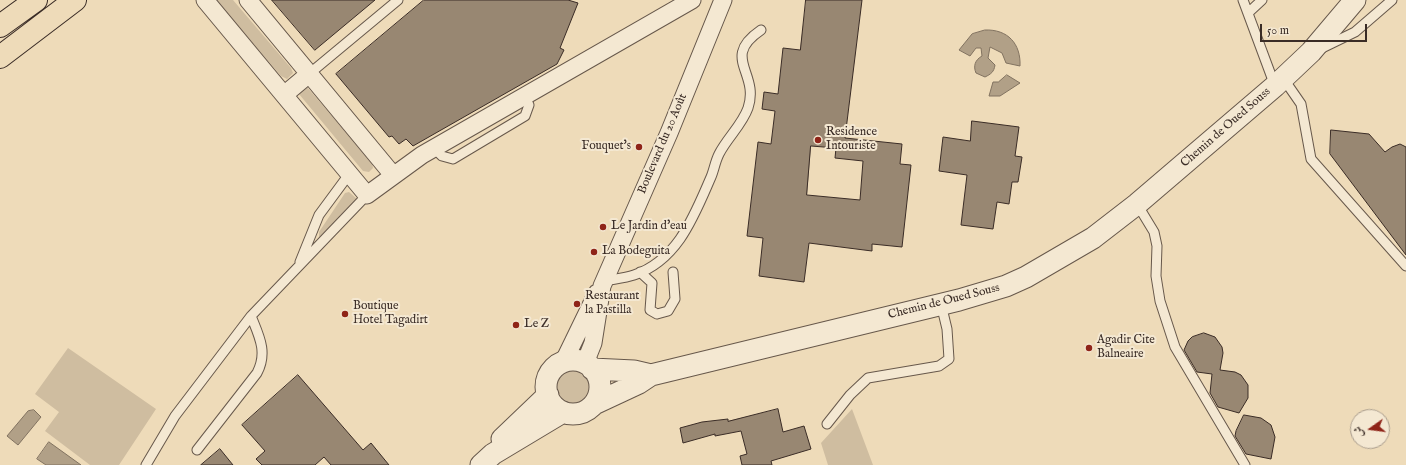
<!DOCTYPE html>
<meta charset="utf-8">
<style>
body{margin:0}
#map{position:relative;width:1406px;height:465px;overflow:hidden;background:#eedbb9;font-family:"IM FELL English",Amiri,serif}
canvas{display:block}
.north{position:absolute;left:1350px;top:409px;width:40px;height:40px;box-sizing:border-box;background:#f4e8d2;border:1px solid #aa9d8d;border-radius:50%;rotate:256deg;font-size:11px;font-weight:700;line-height:16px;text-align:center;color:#3a2c26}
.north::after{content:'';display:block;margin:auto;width:14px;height:18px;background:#8f2418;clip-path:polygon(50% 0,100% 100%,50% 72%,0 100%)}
.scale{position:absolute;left:1260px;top:24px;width:107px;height:18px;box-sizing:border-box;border:2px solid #3a2c26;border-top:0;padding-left:5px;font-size:12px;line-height:14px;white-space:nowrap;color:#3a2c26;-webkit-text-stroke:3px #f4e8d2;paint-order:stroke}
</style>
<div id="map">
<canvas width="1406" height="465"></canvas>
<div class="north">ش</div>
<div class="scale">50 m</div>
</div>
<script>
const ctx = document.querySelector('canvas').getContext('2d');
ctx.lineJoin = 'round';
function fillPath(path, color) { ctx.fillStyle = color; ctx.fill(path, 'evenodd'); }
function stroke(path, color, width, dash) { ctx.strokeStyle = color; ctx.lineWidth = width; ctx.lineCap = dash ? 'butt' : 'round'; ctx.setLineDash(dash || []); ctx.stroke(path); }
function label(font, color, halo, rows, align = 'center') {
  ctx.font = font + ' "IM FELL English",serif'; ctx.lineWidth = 4; ctx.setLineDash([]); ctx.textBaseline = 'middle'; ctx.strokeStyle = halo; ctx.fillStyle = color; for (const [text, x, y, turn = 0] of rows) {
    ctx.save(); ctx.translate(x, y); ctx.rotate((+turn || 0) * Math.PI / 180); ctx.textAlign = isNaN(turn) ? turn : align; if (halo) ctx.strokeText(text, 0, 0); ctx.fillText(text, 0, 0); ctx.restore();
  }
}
const green = new Path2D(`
 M216,0H233L291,68L293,73L287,79L281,76Z
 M307,87L372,163L373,168L369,172L363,171L299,94L297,89Z
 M349,192L357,199L355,205L323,236L319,237V232L345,193Z
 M68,348L156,409L119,465H90L45,431L59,412L35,394Z
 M556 387a18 18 0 1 1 36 0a18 18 0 1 1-36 0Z
 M852,409L873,465H828L821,443Z`);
const water = new Path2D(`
 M985,30C1008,29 1021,44 1020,66L1006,63L1002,53L990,47L988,58L995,65C994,72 991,74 985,77L976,73C973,66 975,60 982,56L981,48H976L970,56L959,50L972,34Z
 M1007,75L1020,83L1000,96H989L993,82H998Z
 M34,410L41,417L18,445L7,436L28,411Z
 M49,442L81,465H46L37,459Z`);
const building = new Path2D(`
 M272,0H375L315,50Z
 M424,0H568L578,3L560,48L564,50L557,64L413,146L406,139L399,144L392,136L389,137L336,74Z
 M806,0H862L845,138L902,144L900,164L911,165L902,247L872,244V251L809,243L804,282L759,276L763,238L747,236L758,142L771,144L775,111L762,109L764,92L778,94L783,48L800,50ZM811,146L836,148L835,158L863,161L860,200L807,195Z
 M972,121L1019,127L1015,156L1022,157L1018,182H1012L1009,204L997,202L993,229L961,225L967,175L939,171L943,137L970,141Z
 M1331,130L1369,134L1385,152L1392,147L1400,144L1406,147V255L1330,154Z
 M1204,333L1215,337L1222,347L1223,353L1220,370L1235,372L1241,375L1248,385V398L1239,413L1218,407L1210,393L1212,374L1197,372L1184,350L1188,341L1192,337Z
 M298,375L363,450L371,443L389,465H331L324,457L315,465H262L256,459L265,451L242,425Z
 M778,409L783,432L804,426L811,449L771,461L772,465H742L740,456L747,454L741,431L715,436V434L683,443L680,428L702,422L728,419V421Z
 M1244,415L1261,418L1271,425L1275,437L1271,459L1246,454L1235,436L1236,431Z
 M220,449L233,465H201Z`);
const service = new Path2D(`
 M1243,0L1275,86
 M1248,13L1262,0
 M1320,49L1355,32L1392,0
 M309,74L398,0
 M1283,78L1301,104L1311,159L1406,266
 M435,149L442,156L453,159L525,116L529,105L525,97
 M1137,204L1154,232L1157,246L1156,276L1160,301L1175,347L1245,465
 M300,262L319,215L350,173
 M640,272L652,283L650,310L657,314L668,311L675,299L673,272
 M604,281C614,279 625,278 634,275C678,260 694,216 711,177C714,170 715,162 719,154C727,138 742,125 748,108C760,72 720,58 761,30
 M827,424L850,395L868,378L939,366L949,359L947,329L941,304
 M197,450L257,373C268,352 259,336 251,316
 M146,465L175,416L251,316L367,195`);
const minor = new Path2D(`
 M205,0L367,195L422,155L692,0
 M248,0L393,175
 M284,95L309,74
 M563,363L597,293
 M585,363L593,343L602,286L669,133L723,0`);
const tertiary = new Path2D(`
 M546 387a27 27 0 1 1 54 0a27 27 0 1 1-54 0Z
 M592,369L634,371L651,375
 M594,404L639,383L651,375L959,300L1006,286L1026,277L1093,238L1137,204L1275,86L1311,52L1355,0
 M502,439L548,395
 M481,465L493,454L563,412`);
const primary = new Path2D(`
 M0,26L36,0
 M0,57L75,0`);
const markers = [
 [818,140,4,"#8f2418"],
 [639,147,4,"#8f2418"],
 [603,227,4,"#8f2418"],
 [594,252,4,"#8f2418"],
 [577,304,4,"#8f2418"],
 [345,314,4,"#8f2418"],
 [516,325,4,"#8f2418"],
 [1089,348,4,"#8f2418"]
];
const streetNames = [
 ["Chemin de Oued Souss",1226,128,-41],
 ["Boulevard du 20 Août",663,144,-67],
 ["Chemin de Oued Souss",944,302,-14]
];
const poiNames = [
 ["Residence",826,133],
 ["Intouriste",826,147],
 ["Fouquet's",631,147,"right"],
 ["Le Jardin d'eau",611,227],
 ["La Bodeguita",602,252],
 ["Restaurant",585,297],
 ["la Pastilla",585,311],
 ["Boutique",353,307],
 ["Hotel Tagadirt",353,321],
 ["Le Z",524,325],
 ["Agadir Cite",1097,341],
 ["Balneaire",1097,355]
];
fillPath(green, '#cfbda0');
fillPath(water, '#b1a087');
stroke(water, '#817260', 1);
fillPath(building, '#988772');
stroke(building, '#3a2c26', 1);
stroke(service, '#67584b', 11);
stroke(minor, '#67584b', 19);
stroke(tertiary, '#67584b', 23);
stroke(primary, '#3a2c26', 24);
stroke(service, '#f4e8d2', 9);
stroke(minor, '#f4e8d2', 17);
stroke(tertiary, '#f4e8d2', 21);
stroke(primary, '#eedbb9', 22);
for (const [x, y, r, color] of markers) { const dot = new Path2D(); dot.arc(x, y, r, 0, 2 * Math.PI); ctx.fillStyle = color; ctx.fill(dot); stroke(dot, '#f4e8d2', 1.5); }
label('12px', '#3a2c26', '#f4e8d2', streetNames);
label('12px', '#3a2c26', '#f4e8d2', poiNames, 'left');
</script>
